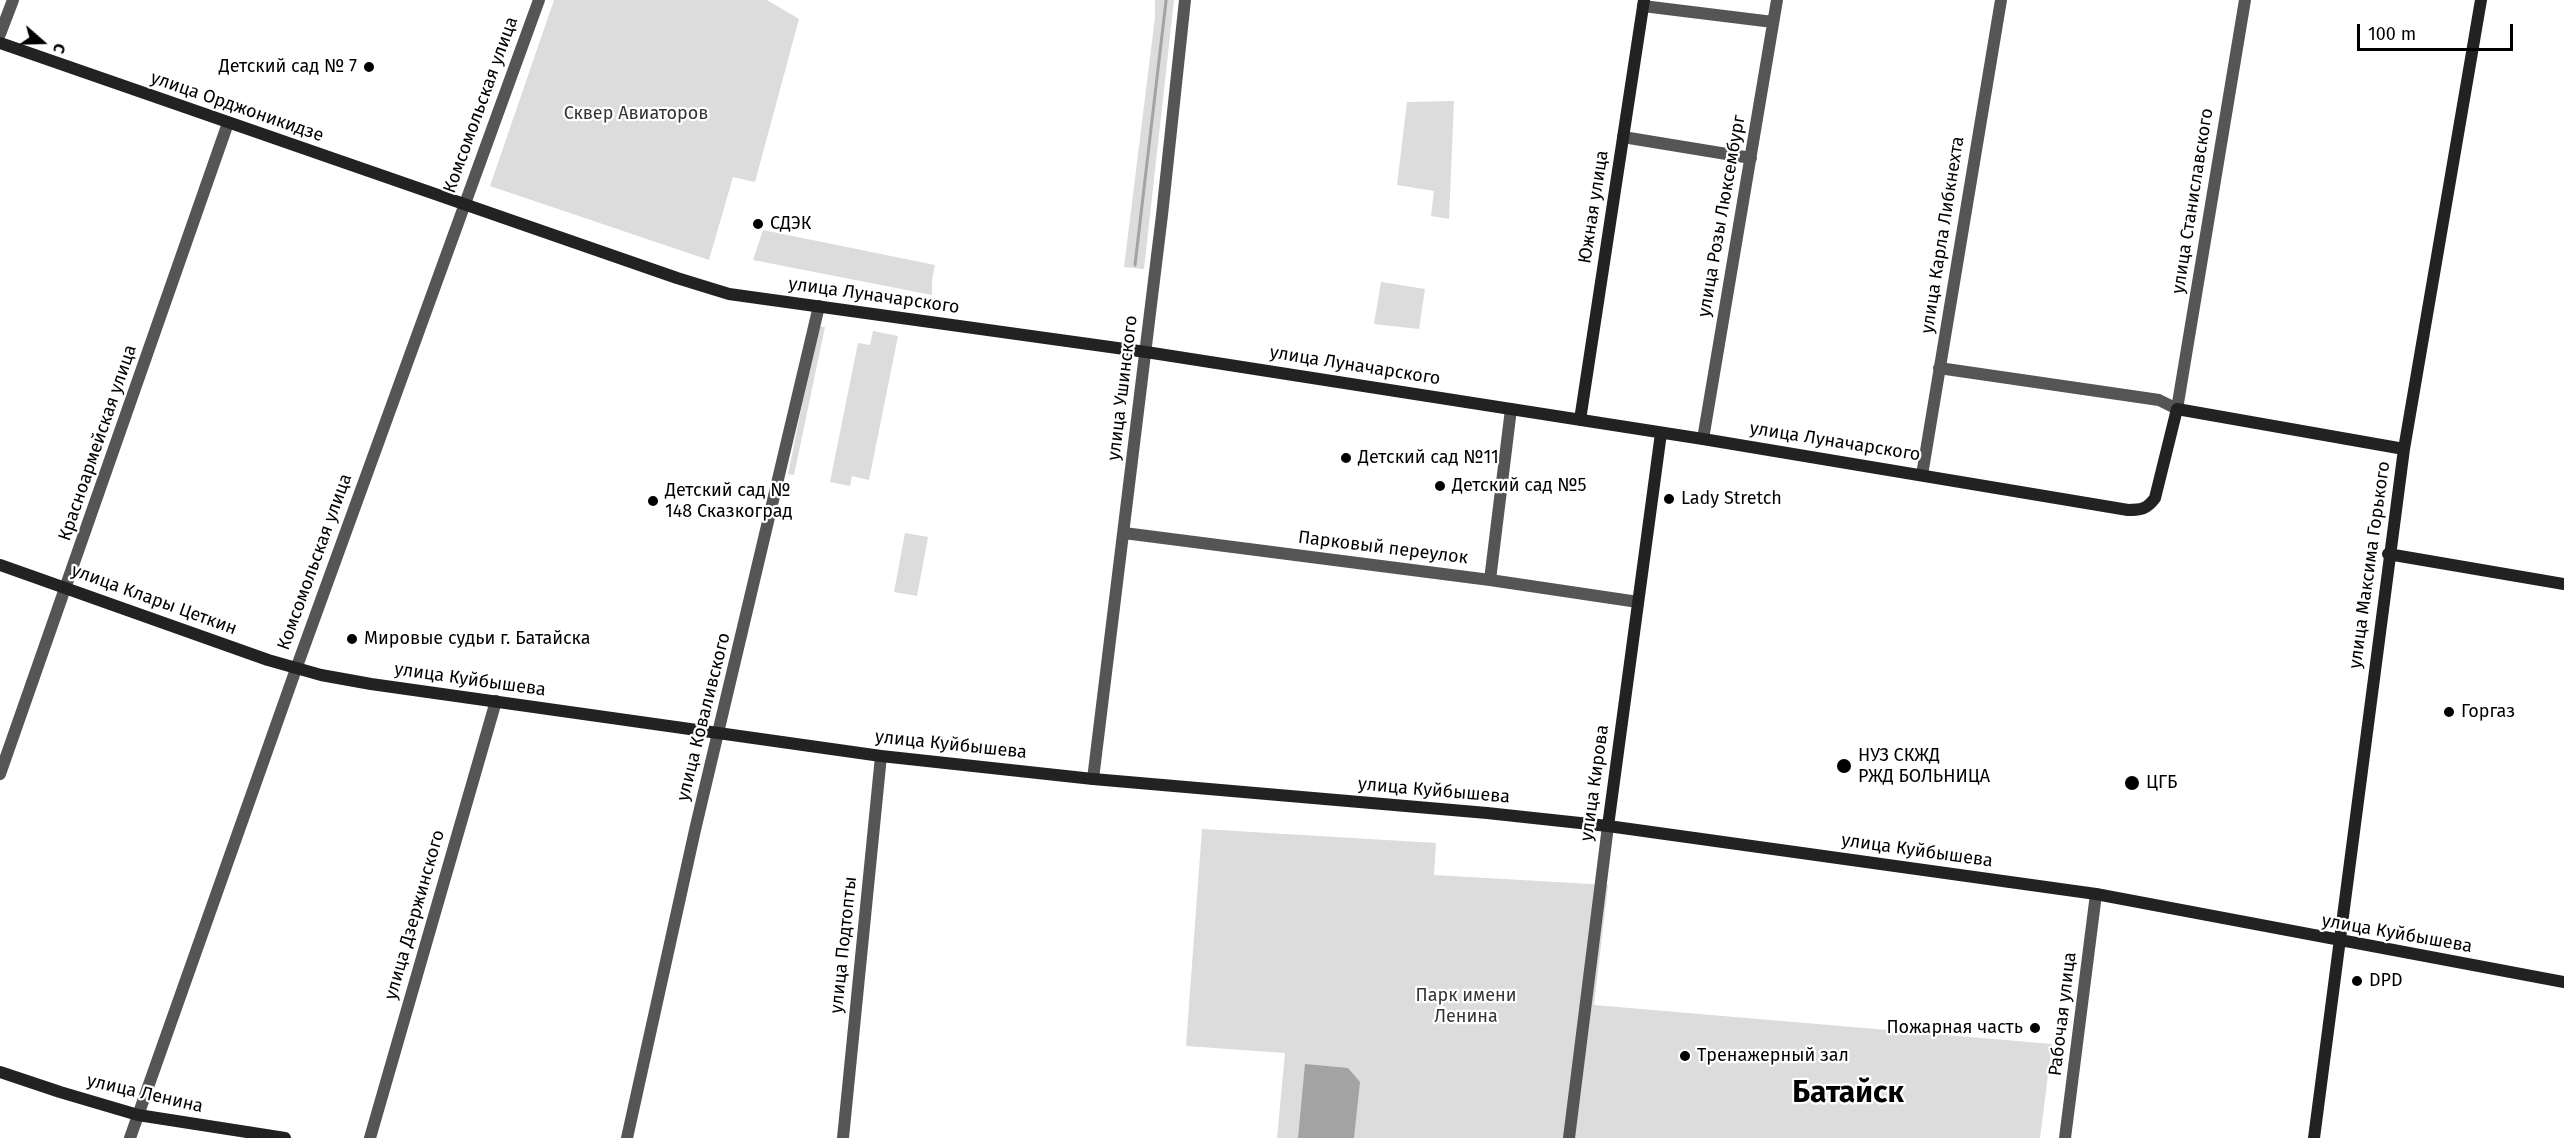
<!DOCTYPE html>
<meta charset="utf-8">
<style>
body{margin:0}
#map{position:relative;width:2564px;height:1138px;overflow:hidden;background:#fff;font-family:"Fira Sans",sans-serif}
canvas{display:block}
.north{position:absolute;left:12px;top:12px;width:60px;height:60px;-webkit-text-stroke:4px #fff;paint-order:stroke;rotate:110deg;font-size:16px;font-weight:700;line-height:24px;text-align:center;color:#000}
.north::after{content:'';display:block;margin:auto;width:21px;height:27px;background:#000;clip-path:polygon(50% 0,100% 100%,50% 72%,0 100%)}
.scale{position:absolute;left:2357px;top:24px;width:156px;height:27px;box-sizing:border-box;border:3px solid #000;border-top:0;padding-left:8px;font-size:18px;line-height:21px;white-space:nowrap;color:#000;-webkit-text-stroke:4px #fff;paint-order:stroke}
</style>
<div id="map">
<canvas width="2564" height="1138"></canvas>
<div class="north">С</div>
<div class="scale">100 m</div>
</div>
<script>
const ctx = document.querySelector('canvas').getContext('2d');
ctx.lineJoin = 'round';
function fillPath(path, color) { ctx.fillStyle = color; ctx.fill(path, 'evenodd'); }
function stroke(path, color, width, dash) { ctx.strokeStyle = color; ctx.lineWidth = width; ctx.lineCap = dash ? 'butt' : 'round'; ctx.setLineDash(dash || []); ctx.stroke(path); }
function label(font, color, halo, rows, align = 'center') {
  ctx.font = font + ' "Fira Sans",sans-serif'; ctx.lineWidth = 4.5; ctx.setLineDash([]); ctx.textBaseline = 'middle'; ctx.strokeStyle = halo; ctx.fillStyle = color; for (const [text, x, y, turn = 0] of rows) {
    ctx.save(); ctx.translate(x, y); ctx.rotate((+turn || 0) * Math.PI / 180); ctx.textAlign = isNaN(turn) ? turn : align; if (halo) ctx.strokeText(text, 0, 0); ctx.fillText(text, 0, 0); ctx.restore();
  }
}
const green = new Path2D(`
 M554,0H767L799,19L755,182L733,177L709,260L490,186Z
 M1155,0H1174L1144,269L1124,267L1155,17Z
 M1454,101L1449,219L1431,216L1434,191L1397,185L1407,102Z
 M763,230L935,265L932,280V295L753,260Z
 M1381,282L1425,289L1419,329L1374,324Z
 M818,326L825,327L794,475L788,474Z
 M873,331L898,336L869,480L852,476L850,486L830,482L858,343L870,345Z
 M905,533L928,537L917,596L894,592Z
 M1202,829L1436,843L1434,875L1608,885L1594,1005L2052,1044L2040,1138H1277L1285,1053L1186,1046Z`);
const water = new Path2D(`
 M1305,1064L1348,1068L1360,1082L1354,1138H1298Z`);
const stream = new Path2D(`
 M1135,265L1166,1`);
const street = new Path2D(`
 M1643,6L1773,22
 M0,34L13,0
 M1623,137L1751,158
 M1939,368L2159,400L2177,409L2245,0
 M1703,439L1777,0
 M1922,475L2001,0
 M1124,533L1490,580L1638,602
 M1490,580L1511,409
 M0,774L228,123
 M1093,779L1162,215L1185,0
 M130,1138L296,669L539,0
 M370,1138L496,701
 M627,1138L695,830L819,306
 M843,1138L881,756
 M1569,1138L1608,826
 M2065,1138L2096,894`);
const secondary = new Path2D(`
 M0,43L677,278L729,294L1146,352L1703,439L2128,510C2141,510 2147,509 2155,498L2177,409L2404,449
 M1580,420L1644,0
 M2388,554L2564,584
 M0,565L268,660L321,675L371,684L881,756L1093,779L1487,813L1608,826L2096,894L2564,982
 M1608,826L1661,433
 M0,1072L60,1092L138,1115L285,1138
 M2314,1138L2404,449L2481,0`);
const markers = [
 [369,67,6,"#000"],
 [758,224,6,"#000"],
 [1346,458,6,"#000"],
 [1440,486,6,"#000"],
 [1669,499,6,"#000"],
 [653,501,6,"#000"],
 [352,639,6,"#000"],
 [2449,712,6,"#000"],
 [1844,766,8,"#000"],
 [2132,783,8,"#000"],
 [2357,981,6,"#000"],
 [2035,1028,6,"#000"],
 [1685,1056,6,"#000"]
];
const poiNames = [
 ["Детский сад № 7",357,67,"right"],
 ["СДЭК",770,224],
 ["Детский сад №11",1358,458],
 ["Детский сад №5",1452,486],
 ["Детский сад №",665,491],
 ["148 Сказкоград",665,512],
 ["Lady Stretch",1681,499],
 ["Мировые судьи г. Батайска",364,639],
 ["Горгаз",2461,712],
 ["НУЗ СКЖД",1858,756],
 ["РЖД БОЛЬНИЦА",1858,777],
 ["ЦГБ",2146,783],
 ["DPD",2369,981],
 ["Пожарная часть",2023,1028,"right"],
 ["Тренажерный зал",1697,1056]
];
const streetNames = [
 ["Комсомольская улица",481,105,-70],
 ["улица Орджоникидзе",237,107,19],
 ["улица Станиславского",2193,201,-81],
 ["Южная улица",1594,207,-81],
 ["улица Розы Люксембург",1722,216,-80],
 ["улица Карла Либкнехта",1943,235,-81],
 ["улица Луначарского",874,296,8],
 ["улица Луначарского",1355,366,9],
 ["улица Ушинского",1123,388,-83],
 ["улица Луначарского",1835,442,9],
 ["Красноармейская улица",98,443,-71],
 ["Парковый переулок",1383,548,7],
 ["Комсомольская улица",315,562,-70],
 ["улица Максима Горького",2370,565,-82],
 ["улица Клары Цеткин",154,600,20],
 ["улица Куйбышева",470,680,8],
 ["улица Коваливского",704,717,-76],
 ["улица Куйбышева",951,745,6],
 ["улица Кирова",1595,783,-82],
 ["улица Куйбышева",1434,791,5],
 ["улица Куйбышева",1917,851,8],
 ["улица Дзержинского",415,915,-74],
 ["улица Куйбышева",2397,934,10],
 ["улица Подтопты",844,945,-84],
 ["Рабочая улица",2063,1014,-83],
 ["улица Ленина",145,1094,13]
];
const parkNames = [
 ["Сквер Авиаторов",636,114],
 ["Парк имени",1466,996],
 ["Ленина",1466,1017]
];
const townNames = [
 ["Батайск",1848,1094]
];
fillPath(green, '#dcdcdc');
fillPath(water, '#a3a3a3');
stroke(stream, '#a3a3a3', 3);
stroke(street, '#555', 12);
stroke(secondary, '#222', 12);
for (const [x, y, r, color] of markers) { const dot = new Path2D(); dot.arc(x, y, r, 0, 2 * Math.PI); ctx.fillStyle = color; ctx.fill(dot); stroke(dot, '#fff', 2); }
label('18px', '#000', '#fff', poiNames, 'left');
label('18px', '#000', '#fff', streetNames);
label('18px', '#333', '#fff', parkNames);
label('bold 30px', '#000', '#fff', townNames);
</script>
